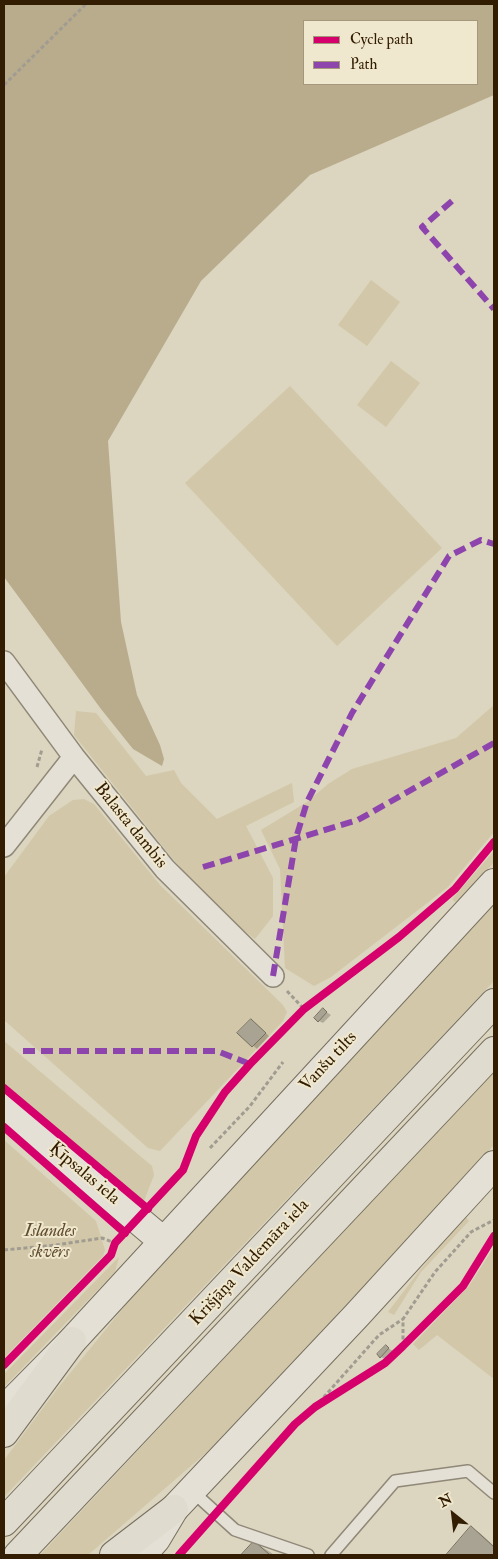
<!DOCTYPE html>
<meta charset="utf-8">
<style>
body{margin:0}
#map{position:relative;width:498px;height:1559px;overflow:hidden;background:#dcd5bf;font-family:"IM FELL Double Pica",serif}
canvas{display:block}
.frame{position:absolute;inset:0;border:5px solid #331d02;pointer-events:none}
.legend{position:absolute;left:303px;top:20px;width:175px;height:65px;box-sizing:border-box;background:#f0e8ce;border:1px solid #a4977c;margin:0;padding:6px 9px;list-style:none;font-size:15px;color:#331d02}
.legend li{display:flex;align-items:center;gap:10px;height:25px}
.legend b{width:25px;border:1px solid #a4977c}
.north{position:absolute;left:428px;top:1489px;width:50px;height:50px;-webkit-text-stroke:4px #f0e8ce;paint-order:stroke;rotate:331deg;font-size:14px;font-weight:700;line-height:20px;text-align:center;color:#331d02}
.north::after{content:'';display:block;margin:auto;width:18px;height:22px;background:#331d02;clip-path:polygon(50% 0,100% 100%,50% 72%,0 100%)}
</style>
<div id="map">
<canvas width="498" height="1559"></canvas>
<div class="frame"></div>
<ul class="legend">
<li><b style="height:6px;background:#d6006c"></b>Cycle path</li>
<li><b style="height:6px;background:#8e44ad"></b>Path</li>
</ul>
<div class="north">N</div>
</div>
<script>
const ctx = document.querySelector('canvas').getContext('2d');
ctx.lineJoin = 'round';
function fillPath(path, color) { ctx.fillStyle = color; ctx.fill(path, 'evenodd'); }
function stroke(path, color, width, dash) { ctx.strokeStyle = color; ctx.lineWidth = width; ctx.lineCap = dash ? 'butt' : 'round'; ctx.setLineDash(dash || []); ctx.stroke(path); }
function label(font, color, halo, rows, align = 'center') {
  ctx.font = font + ' "IM FELL Double Pica",serif'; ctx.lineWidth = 4; ctx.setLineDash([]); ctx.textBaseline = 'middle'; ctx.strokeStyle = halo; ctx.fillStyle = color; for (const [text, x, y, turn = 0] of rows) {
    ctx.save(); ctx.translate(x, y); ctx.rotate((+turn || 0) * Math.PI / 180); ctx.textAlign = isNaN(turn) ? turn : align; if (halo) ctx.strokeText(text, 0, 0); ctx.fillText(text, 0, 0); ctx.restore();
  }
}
const green = new Path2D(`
 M371,280L400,302L367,346L338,325Z
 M391,361L420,383L386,427L357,405Z
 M290,386L442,548L337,646L185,483Z
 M494,705V832L448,887L331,977L314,986L285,968L280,869L261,830L307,802L328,784L352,769L456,738Z
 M76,711L96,713L146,776L174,770L181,783L217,819L292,783L294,802L246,826L273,878V916L255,939L219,912L168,853L74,735Z
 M84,799L94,804L160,885L283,1005L287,1012L283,1021L160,1151L148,1148L4,1020V877L49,816L73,800Z
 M494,851V862L472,888L455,902L452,899Z
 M494,905V981L4,1497V1460L58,1388L159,1264Z
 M4,1041L152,1166L154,1175L144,1201L4,1084Z
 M494,1071V1145L359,1291L207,1452L88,1555H40Z
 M4,1140L96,1221L105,1250L103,1256L4,1358Z
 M465,1216L469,1221L421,1272L394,1315L388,1312L420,1270Z
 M494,1247V1379L437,1335L419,1350L413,1344L469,1286Z
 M119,1257L115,1272L4,1387V1374Z`);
const water = new Path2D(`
 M4,4H494V95L310,175L201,281L108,441L121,622L137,695L160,745L164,759L162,766L133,749L101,709L4,577ZM304,21H477V84H304Z`);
const shadow = new Path2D(`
 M323,1010L331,1015L323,1023L319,1021Z
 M251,1020L269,1036L257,1049L239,1033Z
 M386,1347L393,1351L385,1359L381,1357Z
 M471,1528L480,1533L494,1546V1555H448Z
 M254,1542L270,1552L274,1555H243Z`);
const building = new Path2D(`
 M323,1008L327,1012L318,1022L314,1018Z
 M251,1019L266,1033L252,1047L237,1033Z
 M386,1345L389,1348L380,1358L377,1354Z
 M471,1526L494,1547V1555H446Z
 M254,1541L270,1555H241Z`);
const path = new Path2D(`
 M4,85L86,4
 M37,767L42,749
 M287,991L304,1009
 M210,1148L250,1106L283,1062
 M4,1250L56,1245L102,1238L115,1243
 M403,1346V1319L435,1272L471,1232L494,1220
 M315,1407L379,1335L403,1319`);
const lane = new Path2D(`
 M192,1491L235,1530L308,1555
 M331,1555L395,1481L468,1471L494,1493`);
const street = new Path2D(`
 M4,662L74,757L165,869L273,976
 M4,846L74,757`);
const secondary = new Path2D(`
 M4,1107L163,1241
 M4,1410L72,1341L494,883
 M142,1555L156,1539L174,1509L357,1315L494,1165`);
const primary = new Path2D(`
 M4,1433L72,1341
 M4,1522L494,1003
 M18,1555L494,1051
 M114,1555L174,1509`);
const quiet = new Path2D(`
 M452,201L422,227L494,309
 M203,867L358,820L494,743
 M273,976L296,838L307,802L352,713L449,556L481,540L494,544
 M23,1051H217L250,1064`);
const cycleway = new Path2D(`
 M4,1088L148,1209
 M4,1127L125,1233
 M4,1365L111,1255L115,1243L183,1170L196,1136L225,1092L250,1064L304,1009L399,937L455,889L494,842
 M179,1555L295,1424L315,1407L385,1363L403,1346L463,1286L494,1236`);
const streetNames = [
 ["Balasta dambis",130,826,51],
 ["Vanšu tilts",329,1062,-47],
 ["Ķīpsalas iela",84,1174,40],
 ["Krišjāņa Valdemāra iela",250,1263,-47]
];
const parkNames = [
 ["Islandes",50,1232],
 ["skvērs",50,1253]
];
fillPath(green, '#d2c7a8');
fillPath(water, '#b9ac8d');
fillPath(shadow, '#0003');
fillPath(building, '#a9a393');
stroke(building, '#766f60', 1);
stroke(lane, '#8f8878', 14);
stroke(street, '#8f8878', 24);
stroke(secondary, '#766f60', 30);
stroke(primary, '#766f60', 30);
stroke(path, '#a19c91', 3, [4, 2.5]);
stroke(lane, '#e4e0d5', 11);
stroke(street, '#e4e0d5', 21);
stroke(secondary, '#e4e0d5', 28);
stroke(primary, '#dfdbce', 28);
stroke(quiet, '#8e44ad', 6, [12, 6]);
stroke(cycleway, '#d6006c', 8);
label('18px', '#331d02', '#f0e8ce', streetNames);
label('italic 18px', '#604c2e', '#f0e8ce', parkNames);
</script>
